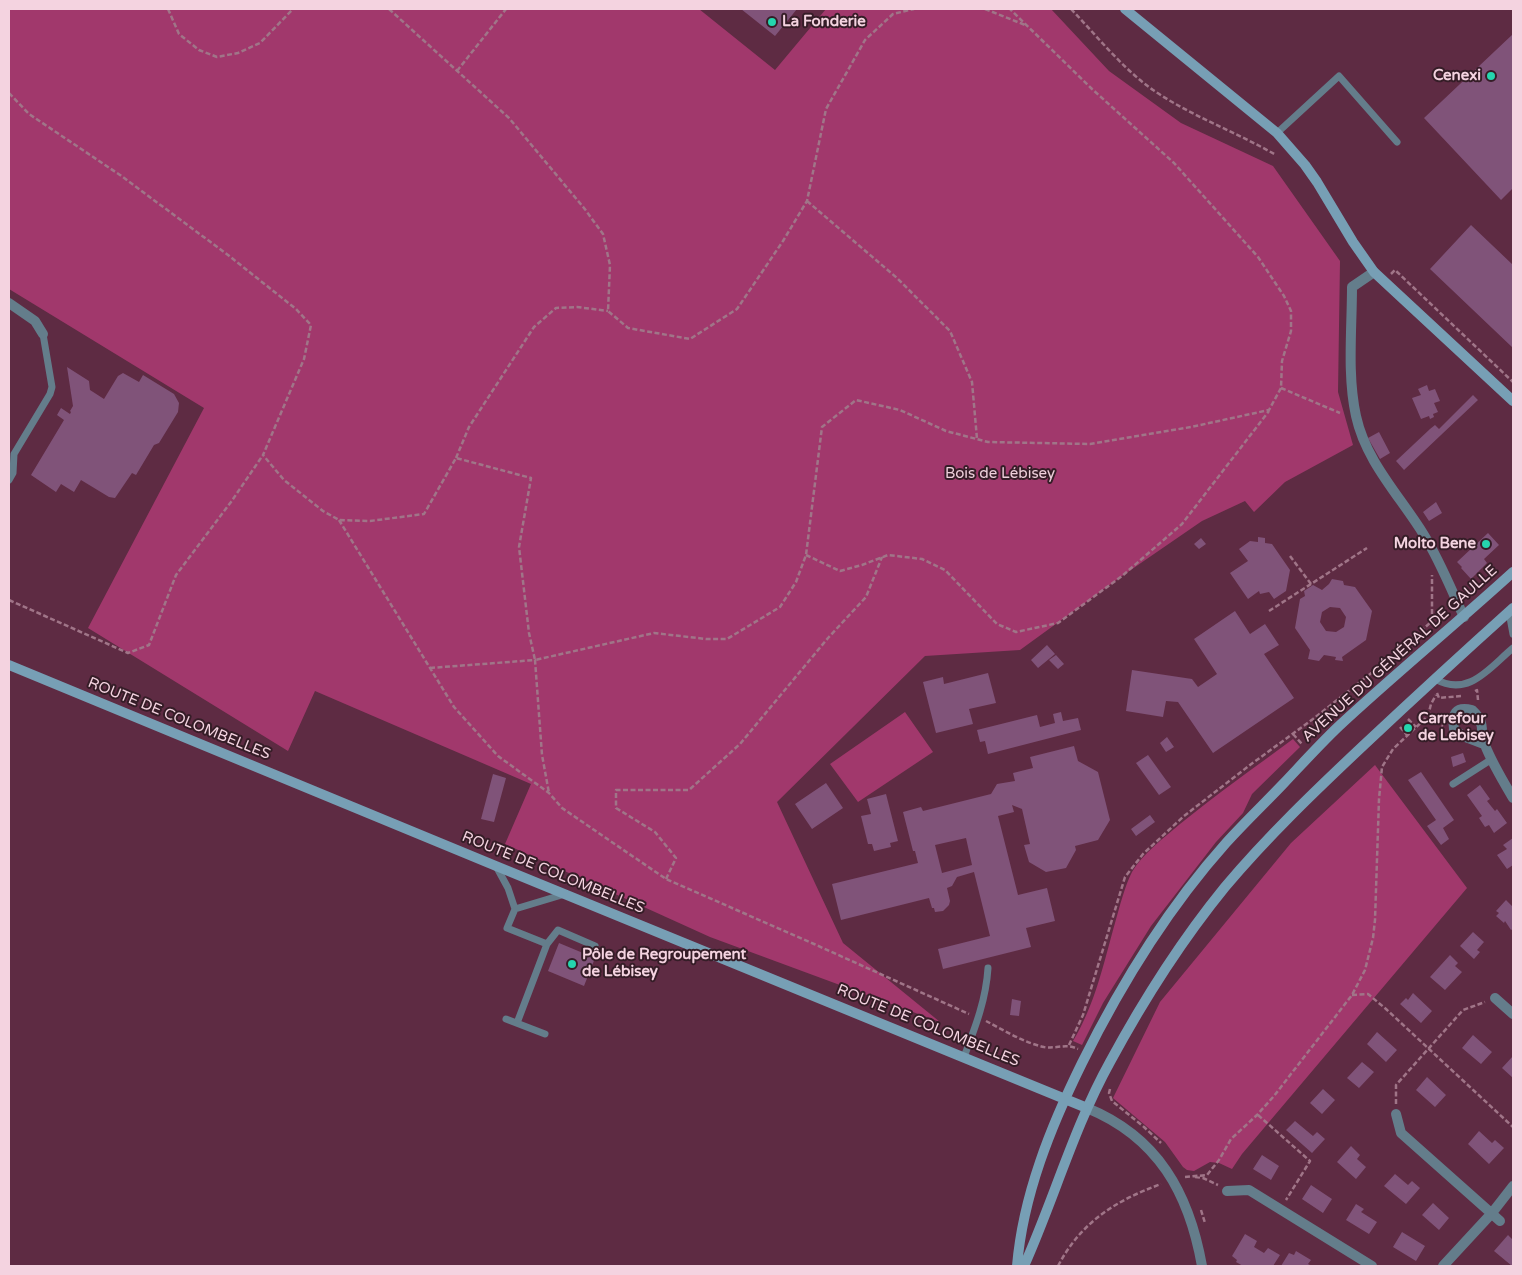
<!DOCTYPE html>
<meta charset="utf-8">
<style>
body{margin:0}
#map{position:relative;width:1522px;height:1275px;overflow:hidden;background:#5e2b43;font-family:"Varela Round",sans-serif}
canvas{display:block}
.frame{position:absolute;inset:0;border:10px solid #f4d3e0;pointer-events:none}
</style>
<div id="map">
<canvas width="1522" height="1275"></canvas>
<div class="frame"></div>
</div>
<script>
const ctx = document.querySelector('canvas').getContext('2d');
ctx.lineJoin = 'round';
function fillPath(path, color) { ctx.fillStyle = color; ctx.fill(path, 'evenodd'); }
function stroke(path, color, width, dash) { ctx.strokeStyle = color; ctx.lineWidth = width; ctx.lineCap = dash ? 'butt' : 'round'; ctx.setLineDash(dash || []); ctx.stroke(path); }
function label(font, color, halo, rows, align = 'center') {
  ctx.font = font + ' "Varela Round",sans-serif'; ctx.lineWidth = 4; ctx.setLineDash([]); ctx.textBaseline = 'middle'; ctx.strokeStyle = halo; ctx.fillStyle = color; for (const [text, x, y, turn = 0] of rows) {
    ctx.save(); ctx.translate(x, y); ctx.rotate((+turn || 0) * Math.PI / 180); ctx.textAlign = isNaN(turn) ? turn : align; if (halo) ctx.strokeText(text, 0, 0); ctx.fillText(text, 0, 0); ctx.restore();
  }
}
const green = new Path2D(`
 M9,9H699L775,70L826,9H1051L1109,71L1181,123L1273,166L1340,261L1338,392L1353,445L1285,482L1254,512L1245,501L1202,521L1122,576L1020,650L925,656L777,802L843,943L940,1022L710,937L505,844L531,784L315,691L288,751L88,628L204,408L9,289Z
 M905,712L933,752L858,802L830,764Z
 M1293,739L1300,747L1252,794L1243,813L1216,842L1151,926L1103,1003L1082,1045L1073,1041C1095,1005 1104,962 1115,923C1120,906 1124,888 1132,872C1143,853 1164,838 1180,824C1217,794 1255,767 1293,739Z
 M1375,765L1467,888L1242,1154L1232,1169L1219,1163L1210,1162L1194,1171L1187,1170L1183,1167L1165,1142L1113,1098L1160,1002L1291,843Z`);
const building = new Path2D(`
 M741,9H797L775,36Z
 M1513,34V188L1501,200L1424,118Z
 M1471,225L1513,265V348L1430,269Z
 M67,367L89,381L90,390L104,399L118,376L123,373L139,382L143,375L174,394L179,403L178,412L159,443L154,445L136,475L132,473L115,498L109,497L81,480L74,492L61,484L56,492L31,475L64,420L57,415L61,408L70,414L71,412L70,411L73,406Z
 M1427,385L1429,391L1435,389L1440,401L1434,403L1438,412L1433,414L1434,417L1430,419L1429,416L1421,419L1412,398L1421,395L1418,389Z
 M1473,395L1478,400L1404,470L1396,461L1430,429L1435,425L1439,429Z
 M1379,432L1390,453L1380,459L1368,438Z
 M1436,502L1442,513L1429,521L1423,512Z
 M1488,533L1499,545L1484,559L1487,563L1471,579L1461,568L1462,567L1457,562Z
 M1258,537L1265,538V543L1272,544L1290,570L1286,591L1274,599L1269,592L1260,594L1259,591L1248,599L1230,573L1248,561L1239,549L1250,541L1258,542Z
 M1201,538L1206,544L1199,549L1194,544Z
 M1332,579L1343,581L1344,585L1355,587L1372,611L1366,640L1342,657L1343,661L1335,660L1336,657L1324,655L1319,661L1308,659L1310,650L1295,628L1300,599L1305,596L1304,591L1313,585L1322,590L1329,584ZM1330,607L1340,608L1346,617L1344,627L1336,632L1326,631L1320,622L1322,612Z
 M1235,611L1250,634L1265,624L1279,645L1264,654L1294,698L1213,753L1178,702L1166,701L1163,717L1126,711L1132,670L1192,679L1198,687L1217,674L1194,639Z
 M1047,645L1055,654L1038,668L1031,660Z
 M1056,655L1064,664L1058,669L1049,660Z
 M988,673L996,703L969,709L973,724L936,733L923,682L943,677L944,684Z
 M1061,712L1063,721L1078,718L1081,730L988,754L985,741L980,742L977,730L1037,715L1040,727L1055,723L1053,714Z
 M1167,737L1174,747L1166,752L1160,743Z
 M1074,746L1078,761L1098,772L1110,820L1098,840L1075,846L1076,850L1066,868L1046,872L1029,862L1024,845L1030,844L1022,809L1012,805L1014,812L998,816L1018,895L1047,888L1055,921L1026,928L1031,947L943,969L938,949L990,936L974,872L957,877L952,886L947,888L950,901L949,905L943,911L935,912L934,908H932L929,898L841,920L832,884L918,863L915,851H913L903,812L921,807L923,811L991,794L997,784L1015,781L1013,773L1033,768L1030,757ZM966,838L972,865L942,873L935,845Z
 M1463,753L1466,762L1453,767L1451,757Z
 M1148,755L1171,787L1159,795L1136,763Z
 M1421,772L1454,820L1443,828L1449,839L1441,845L1427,826L1436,820L1408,780Z
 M493,774L506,778L494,822L481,819Z
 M826,783L843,808L812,829L795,804Z
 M1480,785L1490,799L1487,801L1495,811L1497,809L1507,823L1494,833L1489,825L1485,827L1479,818L1482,816L1467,795Z
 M886,794L898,841L890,843L891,847L874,851L872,844H868L861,816L871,814L867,799Z
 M1150,815L1155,822L1136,836L1131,829Z
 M1513,838V865L1507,869L1497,855L1507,849L1503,845Z
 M1506,900L1513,907V929L1511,930L1505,921L1504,923L1496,916L1499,913L1496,911Z
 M1473,932L1484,942L1477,950L1480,952L1474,959L1460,946Z
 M559,943L595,958L584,986L548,971Z
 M1450,955L1458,963L1455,966L1462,972L1445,990L1430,977Z
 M1413,993L1432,1011L1421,1023L1400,1004L1406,998L1408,1000Z
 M1012,999L1021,1001L1019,1016L1010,1015Z
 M1377,1032L1397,1050L1386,1062L1367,1044Z
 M1473,1035L1492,1052L1481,1064L1462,1048Z
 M1513,1056V1078L1502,1068Z
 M1362,1062L1374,1072L1359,1088L1347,1078Z
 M1427,1077L1446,1095L1435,1107L1416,1090Z
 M1323,1089L1335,1100L1322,1114L1310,1103Z
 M1295,1121L1313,1136L1317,1132L1325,1139L1312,1153L1286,1130Z
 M1479,1131L1492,1143L1495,1140L1504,1148L1489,1164L1468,1144Z
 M1351,1146L1360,1155L1357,1159L1366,1167L1356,1179L1337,1162Z
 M1262,1155L1279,1166L1271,1180L1253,1169Z
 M1395,1174L1408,1185L1412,1181L1420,1188L1406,1204L1384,1186Z
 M1311,1185L1332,1199L1323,1213L1302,1199Z
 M1433,1203L1449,1218L1439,1230L1422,1215Z
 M1356,1204L1364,1209L1361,1212L1377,1222L1369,1234L1346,1220Z
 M1402,1232L1425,1246L1416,1261L1393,1247Z
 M1245,1234L1257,1241L1254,1247L1264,1253L1268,1248L1280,1255L1273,1266H1243L1236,1262L1237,1260L1232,1256Z
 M1508,1235L1513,1240V1265L1512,1266L1494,1251Z
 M1296,1251L1311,1260L1308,1264L1312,1266H1281L1289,1253L1294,1255Z`);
const path = new Path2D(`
 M168,9L179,34L199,50L217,57L238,53L260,43L293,9
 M389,9L509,118L584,208L603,234L610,265L608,311L628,328L690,339L737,309L783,241L807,201L826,109L865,40L893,14L914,9
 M985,9L1025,25
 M1071,9C1097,36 1122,68 1153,90C1191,116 1236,132 1276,155
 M457,71L506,9
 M9,93L29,114L120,175L228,255L296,309L311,325L304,359L263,455L284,480L323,511L339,520L370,521L424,514L456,458L531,478L519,547L529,633L535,660L654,633L706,639H727L780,607L796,582L806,555L822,427L856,400L900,410L946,431L988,442L1090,444L1191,427L1269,410L1281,388L1282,361L1291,331V311L1284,296L1258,257L1174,163L1092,89L1010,9
 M807,201L897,278L950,331L972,382L977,439
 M1391,274L1395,270L1513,382
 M1281,388L1340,413
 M456,458L469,427L534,327L556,308L577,307L608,311
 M339,520L454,707L498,756L549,793L562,808L666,879L814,944L969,1014
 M806,555L840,571L862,565L888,555L922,559L945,570L997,624L1016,632L1058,623L1122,576L1182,524L1269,411
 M1290,556L1311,584
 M9,600L128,653L149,645L176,575L231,502L263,455
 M1269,611L1367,548
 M430,668L535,660L542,755L549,793
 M1475,691L1477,690L1478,700
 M1437,693L1439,698L1461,696
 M1331,705L1336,712
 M1429,717L1443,726
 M1408,719L1416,727
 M1400,727L1407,735
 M1293,734L1302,744
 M666,879L676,858L655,832L616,808V790H689L740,744L828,638L866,597L882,557
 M1352,995L1368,994L1386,1009L1513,1127
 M986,1021C1003,1030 1025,1043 1044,1047C1058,1049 1065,1043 1078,1049
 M1069,1045L1083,1015L1125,877L1143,854L1184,816L1250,765L1313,719L1398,652L1432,621V575
 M1110,1089L1109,1093L1112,1101L1144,1127L1161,1143
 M1396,1104V1085L1463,1010L1485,1002
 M1258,1115L1310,1161L1286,1200
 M1185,1177L1207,1175L1219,1160L1231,1139L1257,1115L1274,1096L1352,995L1365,970L1373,938L1375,920L1379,799L1382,767L1393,749L1428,716L1431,704L1436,695
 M1195,1177L1203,1178L1218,1185
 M1201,1210L1205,1223
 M1058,1266C1081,1222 1115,1201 1161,1184`);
const lane = new Path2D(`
 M1277,133L1339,76L1397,142
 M9,480L13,473L14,454L50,394L52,387L43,334
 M1509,612L1513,634
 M1435,679C1469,698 1490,667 1513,648
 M1453,784L1492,759
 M496,866L508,888L515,909L507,928L547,944
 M515,909L565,894
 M506,1019L545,1034
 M517,1023L547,944L558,930L595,946
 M964,1057C975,1028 986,1000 988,968`);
const street = new Path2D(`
 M1374,272L1352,287C1352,329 1347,375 1356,416C1366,462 1400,496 1424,535C1440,561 1451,589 1464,617
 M9,303L35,321L43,334
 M1484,744L1463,736L1454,729C1452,714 1455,706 1472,710C1487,724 1479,730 1485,745C1492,763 1503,781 1513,798
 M1495,998L1513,1014
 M1087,1108C1158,1137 1189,1193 1202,1266
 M1396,1114L1401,1133L1500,1221
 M1227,1191L1249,1190L1372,1266
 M1443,1266L1492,1213L1513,1186`);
const secondary = new Path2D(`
 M1125,9L1277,133L1305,165L1317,182L1353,242L1374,272L1513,401
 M9,665L496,866L1087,1108
 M1017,1266C1023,1195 1051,1126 1082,1063C1121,984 1168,908 1226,843C1245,822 1265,803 1284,783C1302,764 1320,744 1339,726C1396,673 1456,624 1513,572
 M1024,1266C1054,1199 1074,1127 1110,1062C1143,1001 1181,941 1225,887C1268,836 1316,790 1365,744C1414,698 1463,653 1513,608`);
const markers = [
 [772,22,5,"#25d5ae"],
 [1491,76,5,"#25d5ae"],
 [1486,544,5,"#25d5ae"],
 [1408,728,5,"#25d5ae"],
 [572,964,5,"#25d5ae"]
];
const poiNames = [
 ["La Fonderie",782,22],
 ["Cenexi",1481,76,"right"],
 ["Molto Bene",1476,544,"right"],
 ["Carrefour",1418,719],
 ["de Lebisey",1418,736],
 ["Pôle de Regroupement",582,955],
 ["de Lébisey",582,972]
];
const parkNames = [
 ["Bois de Lébisey",1000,474]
];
const streetNames = [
 ["AVENUE DU GÉNÉRAL DE GAULLE",1400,654,-42],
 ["ROUTE DE COLOMBELLES",179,719,22],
 ["ROUTE DE COLOMBELLES",553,873,22],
 ["ROUTE DE COLOMBELLES",928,1026,22]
];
fillPath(green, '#a1386c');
fillPath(building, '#805379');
stroke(path, '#a07588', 2.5, [5, 2.5]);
stroke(lane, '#647d8b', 7);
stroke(street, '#647d8b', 10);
stroke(secondary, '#779fb5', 10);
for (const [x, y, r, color] of markers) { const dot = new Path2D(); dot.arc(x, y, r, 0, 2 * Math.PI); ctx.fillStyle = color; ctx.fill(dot); stroke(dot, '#351d27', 2); }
label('bold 15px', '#f4d3e0', '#351d27', poiNames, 'left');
label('15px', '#eecfdb', '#351d27', parkNames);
label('15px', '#f4d3e0', '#351d27', streetNames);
</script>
